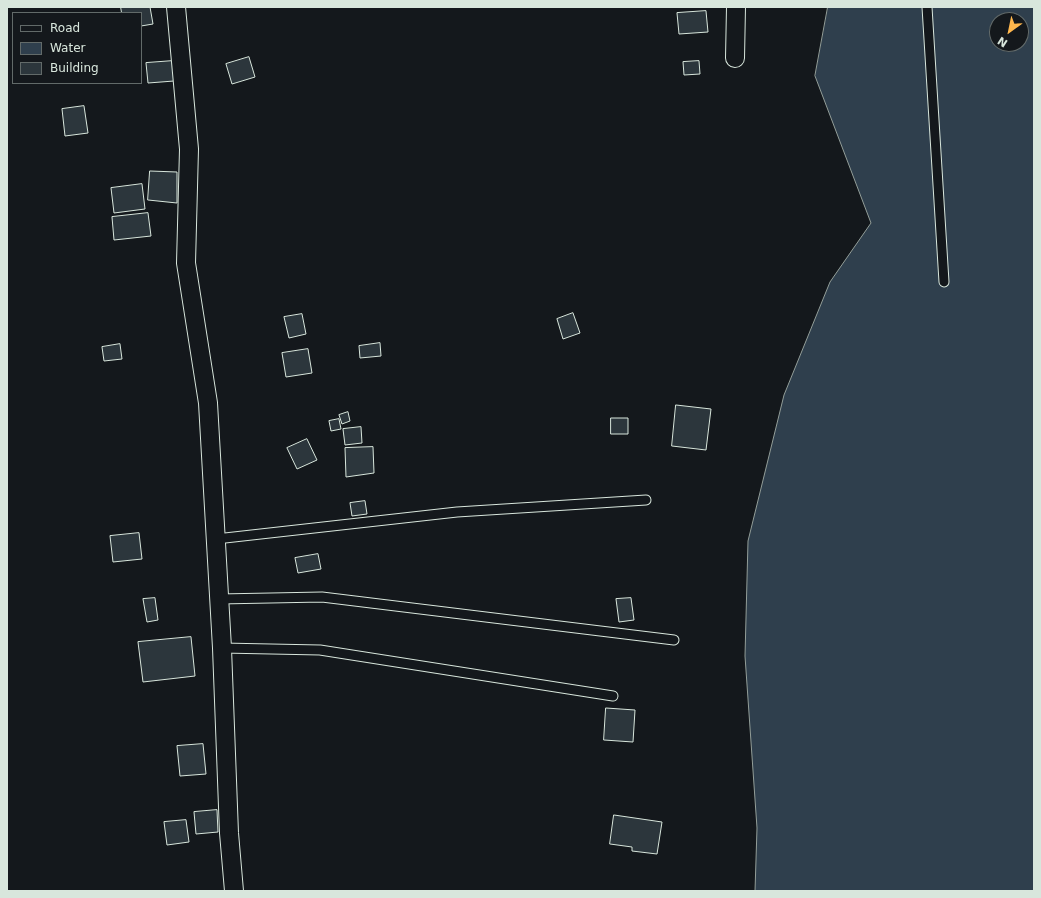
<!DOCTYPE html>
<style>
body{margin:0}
#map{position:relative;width:1041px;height:898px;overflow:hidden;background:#14181c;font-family:"DejaVu Sans",sans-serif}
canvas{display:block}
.frame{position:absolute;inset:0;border:8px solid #d8e6dc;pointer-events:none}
.legend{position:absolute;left:12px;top:12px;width:130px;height:72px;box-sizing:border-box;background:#14181c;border:1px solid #626a69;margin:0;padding:5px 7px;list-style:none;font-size:12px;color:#d8e6dc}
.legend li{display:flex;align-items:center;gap:8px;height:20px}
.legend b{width:20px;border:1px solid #626a69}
.north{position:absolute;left:989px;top:12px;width:40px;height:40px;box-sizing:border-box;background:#14181c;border:1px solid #626a69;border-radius:50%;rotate:213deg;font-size:11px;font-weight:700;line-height:16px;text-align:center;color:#d8e6dc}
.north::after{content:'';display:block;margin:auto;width:14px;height:18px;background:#ffb74d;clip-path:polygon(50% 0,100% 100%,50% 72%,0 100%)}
</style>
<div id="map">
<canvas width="1041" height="898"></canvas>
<div class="frame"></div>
<ul class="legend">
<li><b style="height:5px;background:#14181c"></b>Road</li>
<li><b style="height:11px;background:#2f3f4d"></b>Water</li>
<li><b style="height:11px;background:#2c363c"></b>Building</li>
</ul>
<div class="north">N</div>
</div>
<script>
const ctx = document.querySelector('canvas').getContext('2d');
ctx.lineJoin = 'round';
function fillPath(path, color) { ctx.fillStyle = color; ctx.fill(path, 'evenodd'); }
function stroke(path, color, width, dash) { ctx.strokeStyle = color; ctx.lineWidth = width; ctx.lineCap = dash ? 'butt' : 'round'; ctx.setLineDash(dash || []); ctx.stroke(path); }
const water = new Path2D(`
 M828,7H1034V891H755L757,828L745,656L748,541L784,395L830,282L871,223L815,76ZM997,20H1021V44H997Z`);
const building = new Path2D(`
 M121,7H150L153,24L141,26V13H122Z
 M706,11L708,32L679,34L677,13Z
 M249,57L255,77L232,84L226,64Z
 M173,61L174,81L148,83L146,63Z
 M699,61L700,74L684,75L683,62Z
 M84,106L88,133L65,136L62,109Z
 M150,171L177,172V203L148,200Z
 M142,184L145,209L114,213L111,188Z
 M148,213L151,236L114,240L112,217Z
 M573,313L580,333L563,339L557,319Z
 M302,314L306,334L289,338L284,317Z
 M380,343L381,356L360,358L359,346Z
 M120,344L122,359L104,361L102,347Z
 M308,349L312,373L286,377L282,353Z
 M676,405L711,409L706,450L672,446Z
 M348,412L350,421L342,424L339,415Z
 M611,418H628V434H611Z
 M339,419L341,429L331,431L329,421Z
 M361,427L362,443L345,445L343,429Z
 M307,439L317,460L297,469L287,448Z
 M373,447L374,473L346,477L345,448Z
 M365,501L367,514L352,516L350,503Z
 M139,533L142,559L113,562L110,536Z
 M318,554L321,569L298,573L295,558Z
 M155,598L158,620L147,622L143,599Z
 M631,598L634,620L619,622L616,599Z
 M191,637L195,676L143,682L138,642Z
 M606,708L635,710L633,742L604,740Z
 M203,744L206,774L180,776L177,746Z
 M217,810L218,832L196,834L194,812Z
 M614,815L662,822L657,854L632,851V847L610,844Z
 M186,820L189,842L167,845L164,822Z`);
const service = new Path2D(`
 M927,7L944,282
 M216,539L457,512L646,500
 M219,599L322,597L674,640
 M222,648L320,650L613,696`);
const minor = new Path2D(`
 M176,7L189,149L186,263L208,403L222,648L229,833L234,891
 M735,58L736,7`);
fillPath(water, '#2f3f4d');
stroke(water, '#939e99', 1);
fillPath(building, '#2c363c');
stroke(building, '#d8e6dc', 1);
stroke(service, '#d8e6dc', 11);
stroke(minor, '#d8e6dc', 20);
stroke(service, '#14181c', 9);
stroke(minor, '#14181c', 18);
</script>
